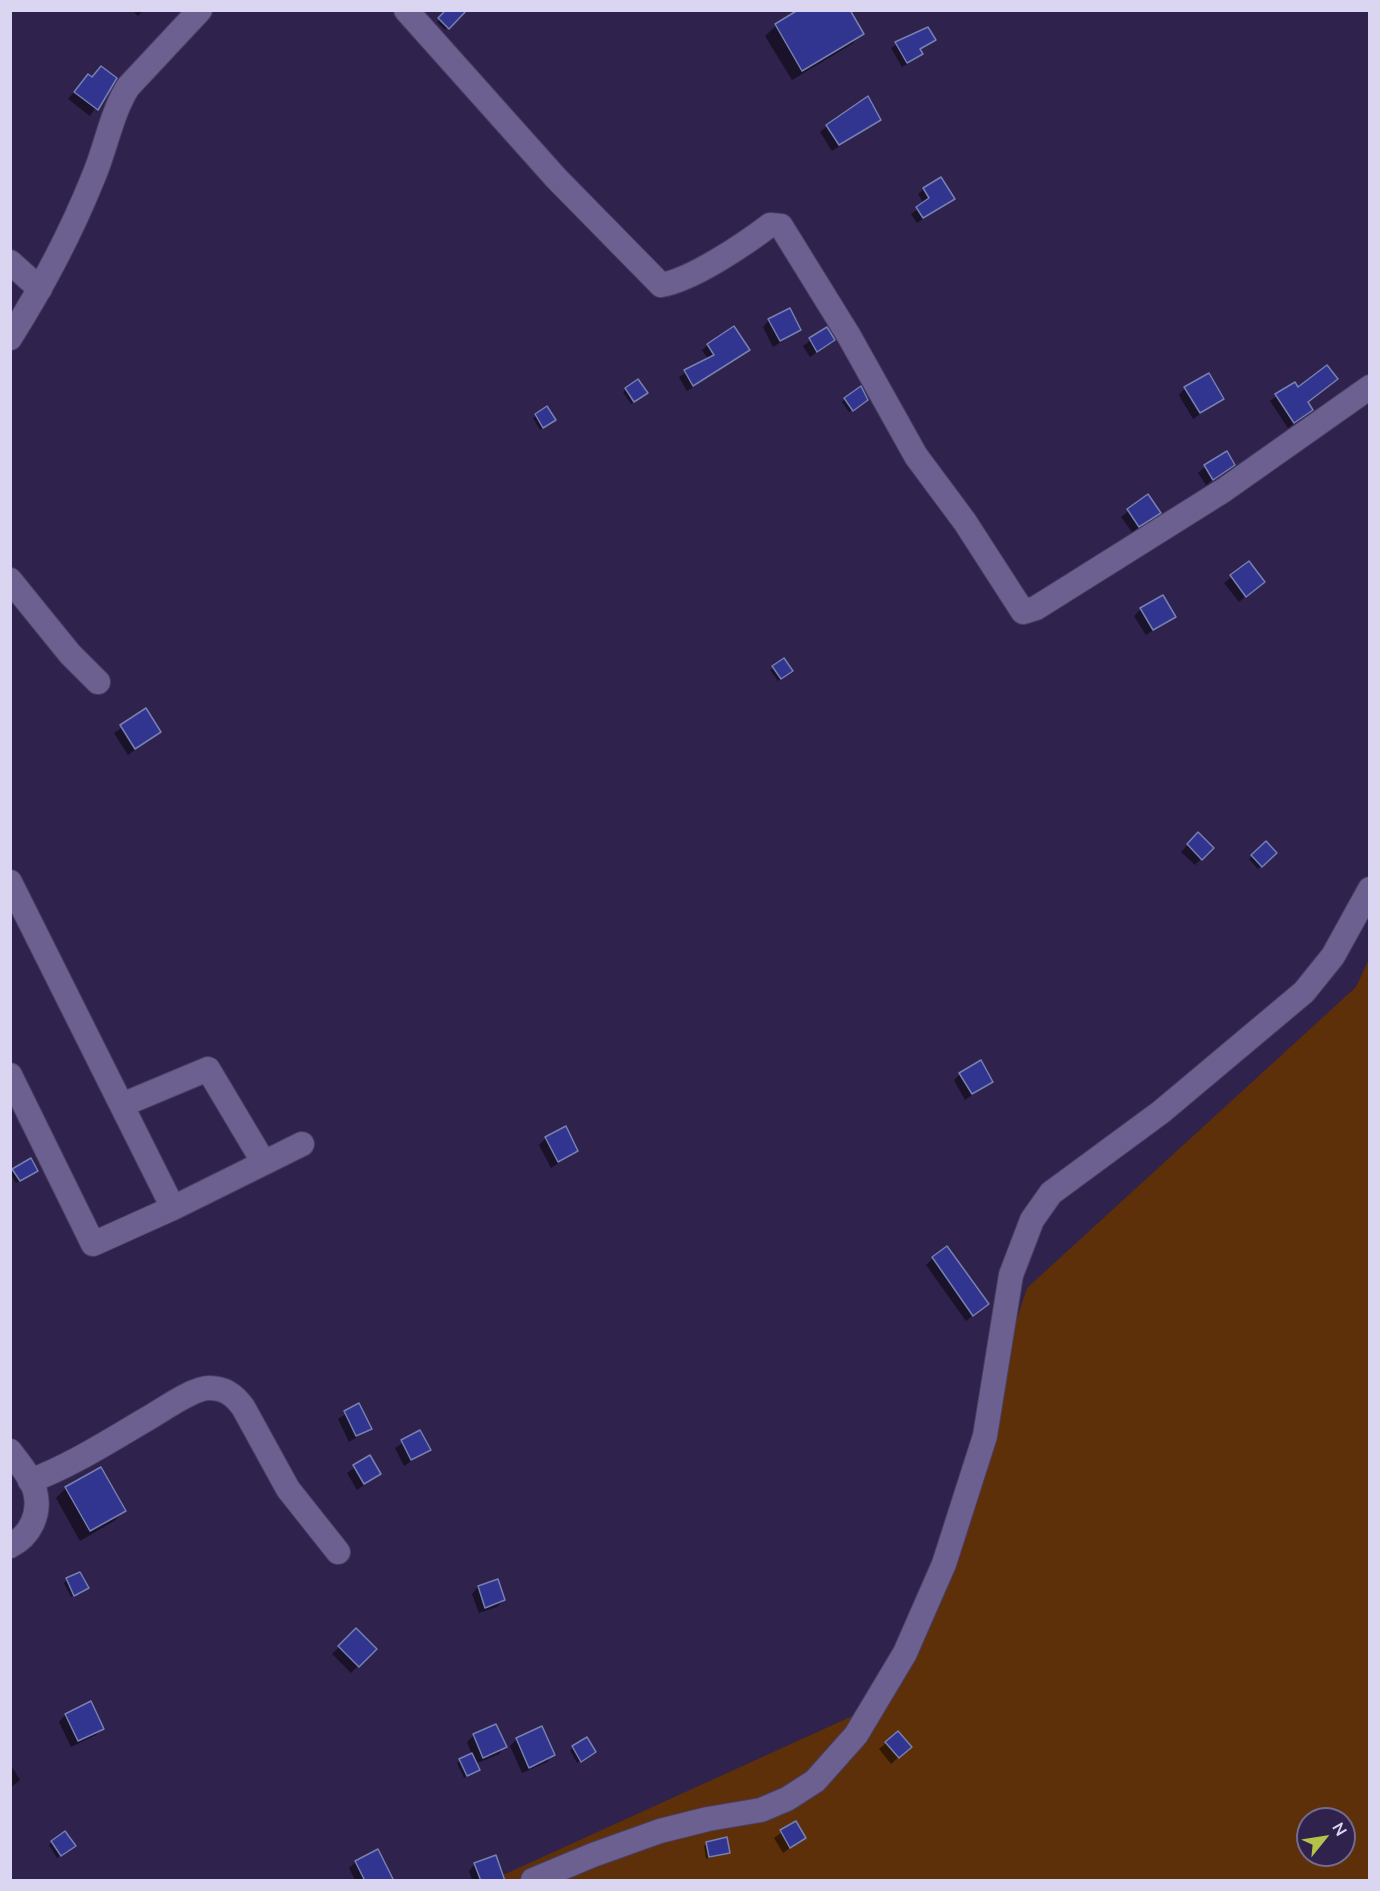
<!DOCTYPE html>
<style>
body{margin:0}
#map{position:relative;width:1380px;height:1891px;overflow:hidden;background:#2f224c;font-family:Mulish,sans-serif}
canvas{display:block}
.frame{position:absolute;inset:0;border:12px solid #dad5f0;pointer-events:none}
.north{position:absolute;left:1296px;top:1807px;width:60px;height:60px;box-sizing:border-box;background:#2f224c;border:2px solid #736a8e;border-radius:50%;rotate:60deg;font-size:16px;font-weight:700;line-height:24px;text-align:center;color:#dad5f0}
.north::after{content:'';display:block;margin:auto;width:21px;height:27px;background:#b4c24a;clip-path:polygon(50% 0,100% 100%,50% 72%,0 100%)}
</style>
<div id="map">
<canvas width="1380" height="1891"></canvas>
<div class="frame"></div>
<div class="north">N</div>
</div>
<script>
const ctx = document.querySelector('canvas').getContext('2d');
ctx.lineJoin = 'round';
function fillPath(path, color) { ctx.fillStyle = color; ctx.fill(path, 'evenodd'); }
function stroke(path, color, width, dash) { ctx.strokeStyle = color; ctx.lineWidth = width; ctx.lineCap = dash ? 'butt' : 'round'; ctx.setLineDash(dash || []); ctx.stroke(path); }
const green = new Path2D(`
 M1369,959V1880H492L892,1698L1027,1288L1356,987ZM1308,1819H1344V1855H1308Z`);
const shadow = new Path2D(`
 M132,10H143L138,16Z
 M448,10L460,15L445,30L437,22Z
 M801,10L862,34L852,44L792,80L765,36L776,26Z
 M910,35L912,37L934,39L919,50L921,53L916,59L902,67L891,48Z
 M88,76L91,78H115L90,116L68,99Z
 M879,120L832,151L820,132L827,126Z
 M924,189L953,199L917,223L911,214L924,204L918,194Z
 M769,320L799,330L773,347L763,327Z
 M826,329L833,340L810,357L803,346Z
 M708,345L748,350L687,391L679,377L708,359L702,350Z
 M1336,379L1307,403L1311,410L1288,428L1270,401L1294,384L1298,390Z
 M637,381L643,395L631,404L623,392Z
 M1185,388L1222,399L1193,419L1179,395Z
 M845,399L863,402L849,412L842,402Z
 M546,409L551,423L540,430L533,418Z
 M1233,464L1206,485L1198,473L1205,467Z
 M1148,496L1159,513L1132,532L1121,517Z
 M1249,563L1263,582L1239,602L1224,583Z
 M1141,609L1174,616L1146,635L1134,616Z
 M773,668L789,673L778,681L770,670Z
 M145,711L159,732L128,755L114,733Z
 M1198,834L1212,848L1195,865L1181,852Z
 M1266,843L1275,853L1258,869L1249,859Z
 M960,1074L992,1081L965,1100L954,1080Z
 M546,1138L577,1151L551,1168L539,1145Z
 M13,1170L33,1173L16,1183L10,1173Z
 M933,1258L987,1304L966,1321L926,1265Z
 M358,1406L370,1429L349,1442L338,1419Z
 M420,1432L429,1449L404,1466L395,1448Z
 M370,1457L379,1474L357,1490L347,1473Z
 M66,1488L124,1511L114,1521L80,1541L56,1498Z
 M67,1580L87,1588L71,1597L64,1583Z
 M478,1587L504,1600L497,1607L479,1613L472,1594Z
 M356,1630L375,1649L351,1673L332,1654Z
 M90,1703L102,1728L96,1735L71,1747L59,1722L65,1715Z
 M541,1728L553,1755L547,1762L522,1773L510,1746L516,1740Z
 M898,1733L903,1753L891,1764L879,1749Z
 M474,1735L505,1747L499,1754L475,1764L478,1770L464,1778L457,1763L472,1755L467,1742Z
 M587,1739L594,1752L577,1763L570,1750Z
 M12,1767L20,1780L10,1788V1768Z
 M795,1823L804,1838L783,1853L774,1838Z
 M52,1842L71,1849L57,1858L49,1845Z
 M707,1843L729,1852L706,1859L704,1846Z
 M356,1862L391,1880H355L349,1868Z
 M475,1864L503,1880H472L469,1871Z`);
const building = new Path2D(`
 M446,10H467L449,29L438,18Z
 M798,10H850L864,34L802,71L775,24Z
 M928,27L936,40L920,49L923,54L907,63L895,42Z
 M101,66L117,78L98,110L74,92L88,74L92,77Z
 M868,96L881,120L839,145L826,125Z
 M941,177L955,199L923,218L916,207L929,198L923,188Z
 M790,308L801,330L780,341L768,319Z
 M734,326L750,350L693,386L684,370L714,355L707,344Z
 M827,327L835,340L817,352L809,338Z
 M1327,365L1338,379L1308,402L1313,410L1294,423L1275,394L1295,382L1298,387Z
 M1209,373L1224,399L1200,413L1184,387Z
 M638,379L648,393L634,402L625,388Z
 M861,386L868,400L853,411L844,398Z
 M547,406L556,420L543,428L535,414Z
 M1227,451L1235,465L1213,480L1204,465Z
 M1148,494L1161,513L1139,527L1127,509Z
 M1249,561L1265,582L1246,597L1230,575Z
 M1163,595L1176,617L1153,630L1140,608Z
 M784,658L793,671L781,679L772,666Z
 M146,708L161,732L135,749L120,725Z
 M1198,832L1214,848L1202,860L1187,844Z
 M1266,841L1277,853L1262,867L1251,855Z
 M981,1060L993,1082L972,1094L959,1073Z
 M566,1126L578,1151L558,1162L545,1137Z
 M31,1158L38,1171L20,1181L12,1169Z
 M947,1246L989,1304L973,1316L932,1257Z
 M359,1403L372,1429L356,1436L344,1411Z
 M420,1430L431,1450L411,1460L401,1440Z
 M370,1455L381,1474L364,1484L353,1465Z
 M101,1467L126,1511L90,1531L65,1487Z
 M80,1572L89,1588L74,1596L66,1578Z
 M498,1579L505,1600L485,1608L478,1586Z
 M356,1628L377,1649L359,1667L338,1646Z
 M91,1701L104,1729L78,1741L65,1714Z
 M496,1724L507,1747L483,1758L473,1734Z
 M542,1726L555,1755L529,1768L516,1738Z
 M898,1731L912,1747L899,1758L885,1742Z
 M587,1737L596,1752L581,1762L572,1746Z
 M472,1753L480,1770L467,1776L459,1759Z
 M796,1821L806,1838L790,1848L780,1830Z
 M65,1831L76,1846L61,1856L51,1841Z
 M727,1837L730,1853L709,1857L706,1842Z
 M378,1849L394,1881H365L355,1861Z
 M496,1855L505,1881H481L474,1863Z`);
const minor = new Path2D(`
 M406,10L556,178L661,285C692,280 745,244 770,225L781,226L849,336L916,456L965,522L1023,612L1036,608L1224,490L1370,387
 M10,262L40,289
 M10,338C43,286 70,235 93,178C106,148 111,114 128,87L200,10
 M10,580L70,654L98,682
 M10,882L173,1208L302,1144
 M10,1075L93,1244L173,1208
 M122,1105L208,1069L264,1163
 M10,1451C19,1463 31,1477 35,1491C41,1514 30,1536 10,1546
 M30,1481C73,1465 112,1439 152,1416C165,1408 194,1388 209,1388C225,1388 234,1395 243,1407L288,1489L338,1552
 M533,1880L593,1855L660,1831L708,1819L761,1810L787,1799L815,1781L856,1735L905,1653L944,1564L985,1436L1011,1275L1032,1220L1051,1193L1161,1112L1304,992L1333,956L1370,889`);
fillPath(green, '#5d3009');
fillPath(shadow, '#0007');
fillPath(building, '#31358f');
stroke(building, '#7680b1', 1.5);
stroke(minor, '#4a3e63', 26);
stroke(minor, '#6c6090', 24);
</script>
